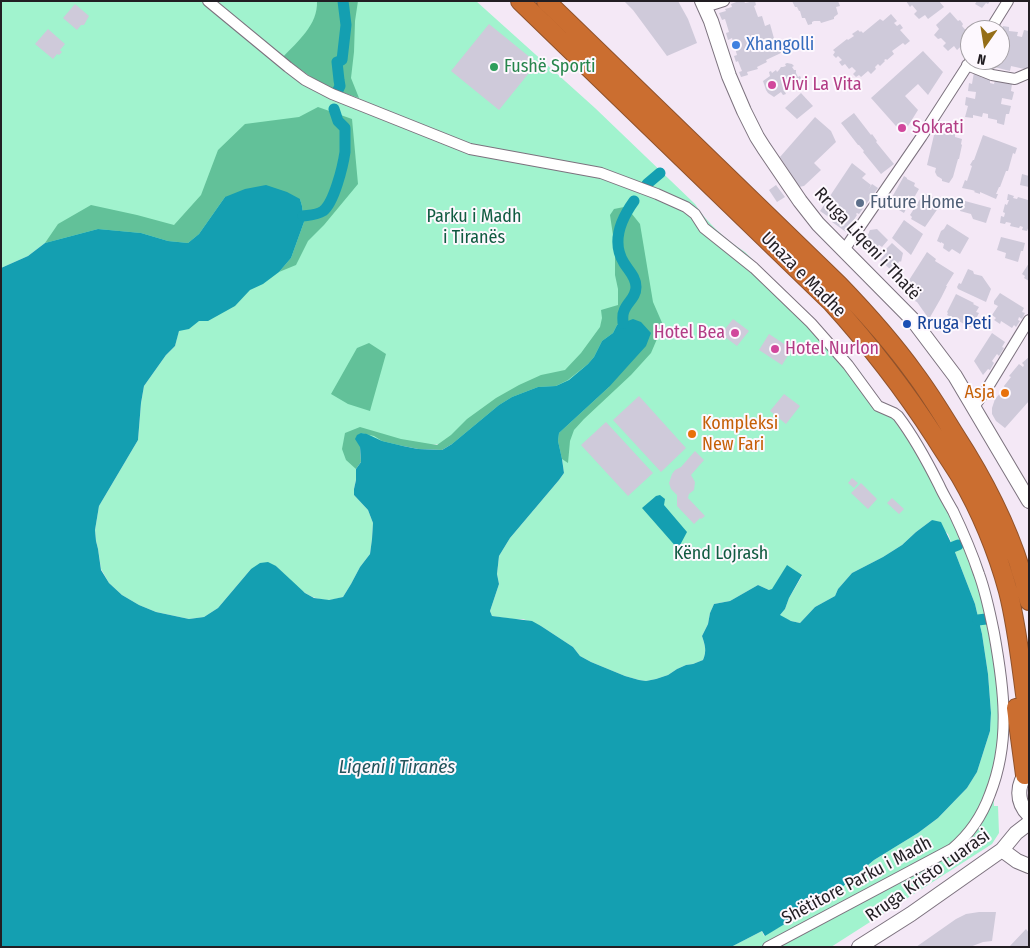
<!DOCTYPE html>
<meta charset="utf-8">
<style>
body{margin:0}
#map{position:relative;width:1030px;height:948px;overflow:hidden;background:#f4e8f6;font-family:"Fira Sans Condensed",sans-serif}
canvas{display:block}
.frame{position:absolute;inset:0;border:2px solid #221e23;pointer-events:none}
.north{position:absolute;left:960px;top:20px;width:50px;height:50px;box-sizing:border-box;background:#fdf8fe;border:1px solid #a5a1a6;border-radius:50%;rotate:193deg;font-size:14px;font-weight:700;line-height:20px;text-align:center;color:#221e23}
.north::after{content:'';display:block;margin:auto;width:18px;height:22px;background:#956e18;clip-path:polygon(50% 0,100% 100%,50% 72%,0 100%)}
</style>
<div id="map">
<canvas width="1030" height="948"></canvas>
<div class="frame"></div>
<div class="north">N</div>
</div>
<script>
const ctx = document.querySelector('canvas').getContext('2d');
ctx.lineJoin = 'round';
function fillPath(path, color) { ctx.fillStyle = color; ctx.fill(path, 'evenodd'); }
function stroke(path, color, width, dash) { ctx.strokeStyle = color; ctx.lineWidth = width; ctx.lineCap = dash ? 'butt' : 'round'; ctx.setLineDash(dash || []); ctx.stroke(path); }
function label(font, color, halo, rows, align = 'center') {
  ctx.font = font + ' "Fira Sans Condensed",sans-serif'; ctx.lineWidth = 4; ctx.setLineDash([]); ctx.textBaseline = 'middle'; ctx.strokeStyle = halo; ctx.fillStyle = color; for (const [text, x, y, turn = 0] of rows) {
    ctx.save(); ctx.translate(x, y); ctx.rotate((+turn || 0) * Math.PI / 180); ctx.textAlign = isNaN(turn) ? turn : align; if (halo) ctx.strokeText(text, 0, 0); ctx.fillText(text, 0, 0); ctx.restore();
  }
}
const green = new Path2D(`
 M1,1H476L595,108L695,204C707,223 725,239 745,252L832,339L860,372L908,440L928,471L954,516L987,607L1002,718L993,780L994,806H998L999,833L992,844L831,947H731L762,931L764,936L834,894L874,860L918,833L938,818L967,788L977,772L990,731L991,713L988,674L982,634L975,604L948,534L932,520L916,532L902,545L883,557L852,573L838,589L835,596L815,607L800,623L791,621L779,616L785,609L789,598L802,576L773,590H769L758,585L730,601L714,604L710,613L708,624L702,636C705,645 707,651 703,660L693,664L686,665L677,669L668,675L656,679L646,681L639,680L625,676L591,662L580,656L573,647L541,626L523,619H512L492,616L490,611L499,584L497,574L499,556L510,538L559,480L564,473L562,459L452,444L360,447L356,469V480L354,489V495L368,510L373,523L372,539L370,554L360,567L351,584L343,597C338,598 332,600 327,600C306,600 290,580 276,566L251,569L218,608L204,617L189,619L156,612L139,605L122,595L109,583L101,569L98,549L96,541L95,530L99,506L138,440L141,403L144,386L166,355L175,346L179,330L45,243L28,256L1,268Z`);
const forest = new Path2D(`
 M317,1H358L355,21L354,52L351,78L359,98L324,86L283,57C298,41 318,25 317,1Z
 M318,107L352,119L358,184L324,225L308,241L296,265L279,272L291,258L304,222L302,206L300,199L225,197L199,234L188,243L168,241L141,233L98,229L45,243L58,224L91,205L137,215L174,225L201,195L218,150L245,124L299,117Z
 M624,207L632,214L640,224L653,302L663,325L651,353L631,375L584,419L574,430L570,441L568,463L562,459L558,441L559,433L609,387L633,320L617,325L613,333L602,341L594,357L588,364L568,380L556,386L538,387L512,397L499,405L452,444L442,450L418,449L403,446L382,441L374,436L361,433L360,447L361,462L356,469L346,460L342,449L345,433L360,427L401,439L437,445L451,435L467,419L496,398L519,385L541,375L565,370L581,353L600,327L602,318L601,310L618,305V289L615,275V249L610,215L614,209Z
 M369,343L386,354L370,411L348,404L331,394L357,348Z`);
const water = new Path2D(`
 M266,185L287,192L300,199L302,206L304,222L291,258L279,272L263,284L250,290L235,306L208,321H199L189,329L179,331L175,346L166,355L144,386L141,403L138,440L99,506L95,530L96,541L98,549L101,570L109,583L122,595L139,605L156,612L189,619L204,617L218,608L251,569L260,563L268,562L276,566L305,593L314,598L329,600L343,597L351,584L360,567L370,554L372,539L373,523L368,510L354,495V489L356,480V469L361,462L360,447L355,439L357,435L361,433L367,434L382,441L403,446L418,449L442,450L452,444L499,405L512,397L538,387L556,386L569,380L588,364L594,357L602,341L613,333L617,325L633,319L641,322L651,333L646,346L627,367L609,387L559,433L558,441L562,459L564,473L559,480L510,538L499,556L497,574L499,584L490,611L492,616L532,621L541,626L573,647L580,656L591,662L625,676L639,680L646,681L656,679L668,675L677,669L686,665L693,664L703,660C707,651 705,645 702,636L708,624L710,613L714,604L730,601L758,585L769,590L772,589L787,565L802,575L789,598L785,609L780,615L791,621L800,623L815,607L835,596L838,589L852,573L883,557L902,545L916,532L932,520L941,522L953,547L975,604L982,634L988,674L991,713L990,731L977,772L967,788L938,818L918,833L874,860L834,894L765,936L762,931L731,947H1V268L28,256L45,243L98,229L141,233L168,241L188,243L199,234L225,197L245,189Z
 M660,495L665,499L664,505L687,532L678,549L642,508L656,496Z`);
const canal = new Path2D(`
 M338,90L340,86L339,80L337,62L342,60L346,25L343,1
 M647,184L660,173
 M303,216C310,215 317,215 323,211C334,203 343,166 345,152C345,144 345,136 345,128L338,121L334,109
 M623,323C623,319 622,315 624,311C627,302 636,298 636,287C636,277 629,271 624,263C611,242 621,219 634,201
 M953,547L958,545
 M978,620L986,619`);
const building = new Path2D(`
 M624,1H678L688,19L697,43L667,56L633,10Z
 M739,1H744L745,3L755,1L756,5L754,6L758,17L762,16L765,26L770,24L775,42L779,41L781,48L779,49L781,53L766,60L767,62L757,67L758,69L747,72L748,75L741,77L739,72L742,71L738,61L736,62L734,56L737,55L732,38L728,40L726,33L729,32L725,19L722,20L719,13L726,11L725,9L732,7L731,4Z
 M792,1H838L840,6L836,7L838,14L834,17V19L821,23L820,21H814L812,22V24L808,25L805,18H802L800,11H799L797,7H795Z
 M906,1H939L944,7L928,19L925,15L919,19L914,14L917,11L912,5L910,7Z
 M977,1H990L988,4L986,3L982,8L975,4Z
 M75,4L89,16L84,25H81L77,30L63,18Z
 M950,12L958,21L960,20L963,24L962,26L970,35V38L957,50L954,46L948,51L943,46L946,43L941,38L938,39L934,35L939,29L936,25Z
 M891,14L897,21L894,23L897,26L900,24L903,28L900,30L910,41L905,45L903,43L892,51L894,54L887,60L886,59L884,60L885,61L880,66L878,64L875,67L876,69L871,74L868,71L861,77L859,75L856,77L853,74L856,71L852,67L849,69L845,64L842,66L839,62L842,60L838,56L836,58L833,55L835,52L833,50L847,39L848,40L854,36L852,34L858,30L860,32L861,31L863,33L880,19L883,21Z
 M489,24L537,63L499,110L451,71Z
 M1003,26L1009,27V31L1018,32L1017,36L1022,37L1024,30L1029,31V70L1011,66L1010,71L994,67L995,60H1000V52L1003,53L1004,46L1000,45V37Z
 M48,29L65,44L60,50L62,52L59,55L57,54L53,59L35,44Z
 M923,51L943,72L928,95L918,84L905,96L918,110L903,134L871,98Z
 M787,63L792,64L794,66L792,67L794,70H796V73L798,77L800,76L801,78L800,83L798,84L796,82L794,84L793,86H790L787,88L788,90L785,92L786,94L783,95L781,92L774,97L768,93L766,90L763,81L770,76L769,72L771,71L772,73L776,70L777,72L779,70L781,67H783L786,66L785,64Z
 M974,72L982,74L981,77L990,79V83L994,84L995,80L1012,84L1011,91L1014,92L1012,100L1002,98L1001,104L1011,106L1009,114H1006L1004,125L997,123V120L988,118V114L983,113L982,117L973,115V118L965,117L968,106L965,105L966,97L975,99L976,92L968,91L969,83L972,84Z
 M801,93L813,106L797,119L785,108Z
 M854,113L871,135L872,134L877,141L876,142L894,164L881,174L863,152L864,151L859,145H858L841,123Z
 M815,117L831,131L836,142L814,163L821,170L804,186L799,187L780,157Z
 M941,130L946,132V135H947L949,132L955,133V137L962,139L961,144L962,145L959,159H958L953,177L949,183L942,181V179L937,176L935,172L936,168L927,165L934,135L939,133Z
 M983,135L1017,148L1015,154L1013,153L1008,171H1006L1000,187H999L996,194H998L996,199L980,192V194L974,192L975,191L972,190L962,188L965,180L967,181L972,166L970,165L973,160H974Z
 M852,163L866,174L862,178L871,185L868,190L872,184L878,188L859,214L857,213L856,214L857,215L846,232L832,222L833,220L820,211Z
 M1022,174L1029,176V187L1020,185Z
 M904,176L907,178V179L915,183L914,186L919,189L911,203H909L904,213L899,210L901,206L893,204L894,201L891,199Z
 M776,185L785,197L777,202L769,190Z
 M924,193L933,197L941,204L925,227L911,219L912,217L910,215Z
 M1008,194L1014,196L1013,198L1017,199L1018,197L1028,200L1029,226L1027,231L1022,230L1023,227L1020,226L1019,228L1010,226L1011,223L1006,222L1005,224L1000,223L1001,216L1004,217L1005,213L1003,212L1005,204L1007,205L1009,200H1007Z
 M965,201L991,208L986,223L973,219L971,214L960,211L962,204L964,205Z
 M904,220L923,234L911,255L892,238Z
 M947,224L969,238L960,254L952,249L949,252L943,248L944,244L941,242V243L937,241L941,231L944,229Z
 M877,229L888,240L882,247L879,245L872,252L861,242L869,233V232L870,230Z
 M1001,237L1025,243L1023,251H1021L1018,262L1005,258L1006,253L997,250Z
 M892,243L903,253L901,262L900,261L891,270L880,260L887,252L885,250Z
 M927,252L936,259L935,261L954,273L946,286H947L941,298L929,319L917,302L915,301L918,297L904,288Z
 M1029,263V281L1024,278L1025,276L1022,274Z
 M968,269L973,271L974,274L982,276L991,289L986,302L958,289L957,287L959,283L961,284Z
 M1000,293L1024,308L1022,312L1025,313L1022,319L1019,317L1018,320L1020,321L1016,327L1014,325L1012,328L1001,321L1000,324L994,320L996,318L992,315L998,306L994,304V301Z
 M956,294L974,303L973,304L979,307L976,312L979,313L972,326L970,327L947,315L948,313L947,312Z
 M733,319L749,331L737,346L721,334Z
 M992,333L1005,342L1002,347L1004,348L999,356L997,354L992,361L994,363L990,370L988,369L983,375L974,361Z
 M769,334L792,349L782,365L759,350Z
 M1029,357V401L1005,428L996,421L992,414V408L995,399L1005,388L1004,386L1011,377L1009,376L1019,364L1023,367L1024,365L1022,363Z
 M784,394L800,406L786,424L770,411Z
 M639,396L686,448L661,472L613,420Z
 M606,422L653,473L628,496L581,445Z
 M695,451L704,460L691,475L695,482L694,490L689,494L688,498L705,516L701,519L700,518L694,524L677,506V495L671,489L669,483L672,474L675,470L681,467Z
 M852,478L858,483L854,488L848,483Z
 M861,483L877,499L868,509L851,493Z
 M892,498L904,509L899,514L887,503Z
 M979,912H996L992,941L983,942L970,947H916L956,919L966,914Z
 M1026,929L1029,933V947H1009Z`);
const street = new Path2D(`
 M208,1L288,67L305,80L332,94L470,149L601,173L657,194L686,207L695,214L704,228L754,268L811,323L848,365L878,406L894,413L898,416C914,437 927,461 939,485C943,494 948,502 953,511C963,532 972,553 979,574C986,593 990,613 994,633C1004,688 1011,741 990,794C982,816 970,834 952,849L768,947
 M705,7L724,1
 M990,30L1008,1
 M967,65L992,75L1015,79L1029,73
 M844,250L922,136L971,60
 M973,408L985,392L1029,320`);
const secondary = new Path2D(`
 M702,1L711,21L729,76L744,111L757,137L764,148L800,201L818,224L912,319L955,376L1029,501
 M1029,770C1016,784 1016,802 1029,815
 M1002,850L1017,861L1029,866
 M859,947L911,914L1002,850L1016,833L1029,823`);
const highway = new Path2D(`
 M520,1L831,302C870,345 904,389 935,437C943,450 952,463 960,476C981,512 997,551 1008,591C1019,634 1022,678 1029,722
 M546,1L839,285C866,313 892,342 915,374C930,394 942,414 955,435C988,486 1016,541 1029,601
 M1016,708L1025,775`);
const markers = [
 [736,45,5,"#3f7fe0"],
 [494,67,5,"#2e9e5b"],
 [772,85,5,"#d1479c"],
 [902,128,5,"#d1479c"],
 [860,203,5,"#5c6f8a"],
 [907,324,5,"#1a4fb4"],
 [735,333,5,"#d1479c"],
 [775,349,5,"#d1479c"],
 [1005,393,5,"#e8710a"],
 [692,434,5,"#e8710a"]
];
const shopNames = [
 ["Xhangolli",746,45]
];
const leisureNames = [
 ["Fushë Sporti",504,67]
];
const hotelNames = [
 ["Vivi La Vita",782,85],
 ["Sokrati",912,128],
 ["Hotel Bea",725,333,"right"],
 ["Hotel Nurlon",785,349]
];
const serviceNames = [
 ["Future Home",870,203]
];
const parkNames = [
 ["Parku i Madh",474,217],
 ["i Tiranës",474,238],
 ["Kënd Lojrash",721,554]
];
const streetNames = [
 ["Rruga Liqeni i Thatë",867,244,47],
 ["Unaza e Madhe",803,275,45],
 ["Rruga Kristo Luarasi",928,876,-35],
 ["Shëtitore Parku i Madh",857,881,-28]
];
const transitNames = [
 ["Rruga Peti",917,324]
];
const foodNames = [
 ["Asja",995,393],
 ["Kompleksi",702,424,"left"],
 ["New Fari",702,445,"left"]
];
const waterNames = [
 ["Liqeni i Tiranës",397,768]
];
fillPath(green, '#a1f3ce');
fillPath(forest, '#62c199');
fillPath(water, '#149fb1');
stroke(canal, '#149fb1', 11);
fillPath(building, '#cfcada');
stroke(street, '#7c727e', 12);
stroke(secondary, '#7c727e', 16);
stroke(highway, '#90522b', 20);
stroke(street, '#fff', 10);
stroke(secondary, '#fff', 14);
stroke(highway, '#cb6e30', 18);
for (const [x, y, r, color] of markers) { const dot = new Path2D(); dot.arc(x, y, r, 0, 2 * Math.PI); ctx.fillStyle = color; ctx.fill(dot); stroke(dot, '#fdf8fe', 2); }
label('18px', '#366cbe', '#fdf8fe', shopNames, 'left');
label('18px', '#27864d', '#fdf8fe', leisureNames, 'left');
label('18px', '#b23c85', '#fdf8fe', hotelNames, 'left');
label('18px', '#4e5e75', '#fdf8fe', serviceNames, 'left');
label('18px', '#105b41', '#fdf8fe', parkNames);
label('18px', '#221e23', '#fdf8fe', streetNames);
label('18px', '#164399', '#fdf8fe', transitNames, 'left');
label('18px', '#c56008', '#fdf8fe', foodNames, 'right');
label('italic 19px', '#21545c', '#fdf8fe', waterNames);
</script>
